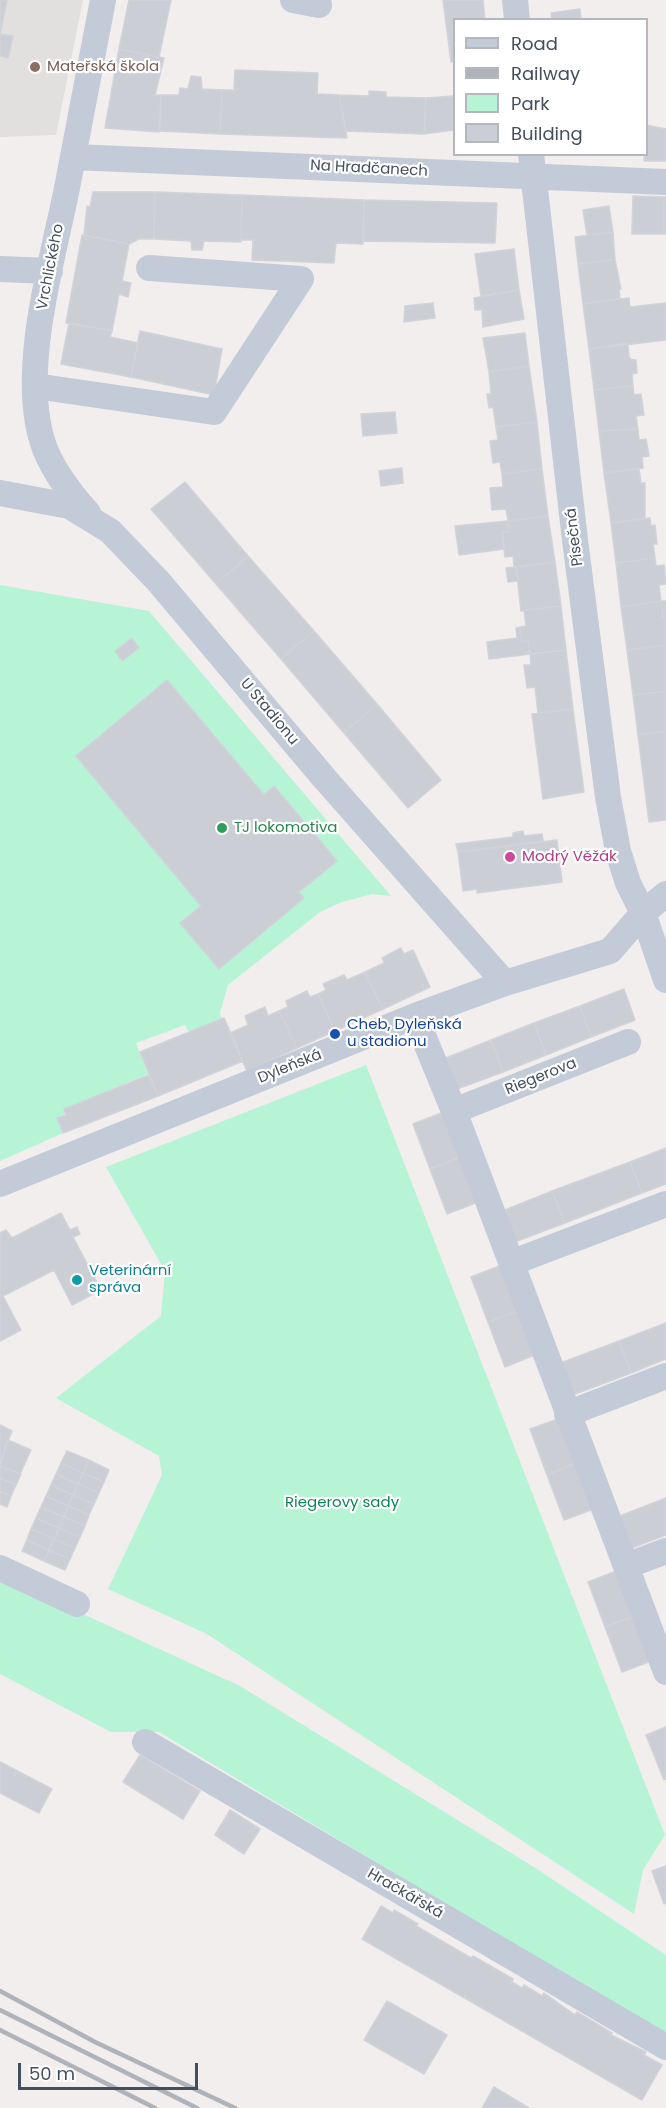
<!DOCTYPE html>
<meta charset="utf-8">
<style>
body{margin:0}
#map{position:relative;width:666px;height:2108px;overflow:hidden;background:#f1eeed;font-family:Poppins,sans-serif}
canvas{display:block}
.legend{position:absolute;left:453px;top:18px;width:195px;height:138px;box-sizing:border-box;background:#fff;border:2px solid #b4b8be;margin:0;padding:8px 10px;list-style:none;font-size:18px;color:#444e5d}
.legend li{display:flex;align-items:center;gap:12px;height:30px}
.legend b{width:30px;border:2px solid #b4b8be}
.scale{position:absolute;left:18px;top:2063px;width:180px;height:27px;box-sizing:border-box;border:3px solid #444e5d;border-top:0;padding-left:8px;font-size:18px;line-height:21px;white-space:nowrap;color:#444e5d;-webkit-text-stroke:4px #fff;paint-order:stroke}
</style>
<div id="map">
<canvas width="666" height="2108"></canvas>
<ul class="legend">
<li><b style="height:8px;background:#c2cbd7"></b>Road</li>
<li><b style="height:8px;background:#afb2b9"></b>Railway</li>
<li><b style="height:16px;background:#b6f4d5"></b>Park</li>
<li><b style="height:16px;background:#ccced6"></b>Building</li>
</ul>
<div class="scale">50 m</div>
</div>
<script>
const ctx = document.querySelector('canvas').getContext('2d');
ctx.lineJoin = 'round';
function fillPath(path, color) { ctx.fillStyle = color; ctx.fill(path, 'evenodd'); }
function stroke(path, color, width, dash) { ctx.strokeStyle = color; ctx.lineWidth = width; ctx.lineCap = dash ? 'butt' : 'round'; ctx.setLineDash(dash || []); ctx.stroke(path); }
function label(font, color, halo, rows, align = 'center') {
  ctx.font = font + ' Poppins,sans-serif'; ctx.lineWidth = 4.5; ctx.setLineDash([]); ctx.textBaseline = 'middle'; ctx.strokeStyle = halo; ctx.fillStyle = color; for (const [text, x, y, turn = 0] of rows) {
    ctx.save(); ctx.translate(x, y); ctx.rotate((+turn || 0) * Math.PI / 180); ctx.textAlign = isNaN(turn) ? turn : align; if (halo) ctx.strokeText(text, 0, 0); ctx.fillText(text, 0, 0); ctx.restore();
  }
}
const education = new Path2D(`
 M0,0H83L56,135L0,137Z`);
const green = new Path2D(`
 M0,585L149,611L391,896L372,894L342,902L320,912L228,985L220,1013L222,1019L189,1032L185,1025L136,1043L148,1074L64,1109L65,1114L57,1118L63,1133L0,1161Z
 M366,1065L665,1835L643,1870L634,1914L207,1634L108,1589L162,1475L159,1456L56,1398L161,1316L165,1271L106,1167Z
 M0,1576L240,1686L537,1869L666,1955V2036L159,1732H111L0,1674Z`);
const building = new Path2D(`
 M0,0H7L0,34L13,36L8,58L0,56Z
 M129,0H171L159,57L119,49Z
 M443,0H483L485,20H454V61L451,62Z
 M580,9L581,20H552L551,13Z
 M119,49L164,58L155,95H161L159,132L105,128Z
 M235,70L318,73L317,94L339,95L347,138L220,134L222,90H234Z
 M191,76L201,77L202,89L222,90L220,134L160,131L161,95H179L180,88L188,89Z
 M369,91L386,92V97L426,98L424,134L346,131L339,95L369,96Z
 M454,96V130L424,134L426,98Z
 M646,125L666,129V161H644Z
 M93,192H155L154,239H139L129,244L84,235L87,206L90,207Z
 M155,192L242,195L241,242L204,241L202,250H192L191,241L154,239Z
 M242,195L364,200L363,244L336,243L334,263L252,260L253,240H241Z
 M633,196L664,197V234H632Z
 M664,197H666V234H664Z
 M364,200L497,203L495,243L363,241Z
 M609,206L613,232L587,235L583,210Z
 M613,232L615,260L578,264L575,237Z
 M82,235L129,244L122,281L131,283L128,297L119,294L112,331L66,323Z
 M514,249L519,290L481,296L475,254Z
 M615,260L621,289H619L620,299L583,304L578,264Z
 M519,290L524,319L483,327L482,310H475L474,298Z
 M629,298L630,307L666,303V340L589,349L583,304Z
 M433,303L435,318L404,322L405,306Z
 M69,323L112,331L110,337L138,343L131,377L61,364Z
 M140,331L222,349L214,395L131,377Z
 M525,333L529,366L489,372L483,338Z
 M628,343L629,357L632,360H636L637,373L632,374L633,386L594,390L589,349Z
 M529,366L537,422L496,427L493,407L489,408L487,394H491L489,372Z
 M633,386L634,395L641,394L644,415L636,416L638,429L599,431L594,390Z
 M395,412L397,433L363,436L361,414Z
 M537,422L542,469L502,474L500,462L493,463L490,441L498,440L496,427Z
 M638,429L639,440L646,439L649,456L642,457L643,468L604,473L599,431Z
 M402,468L403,483L381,486L379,471Z
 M542,469L548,516L508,521L506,509L492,510L490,488L503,487L502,474Z
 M639,469L641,483H645V518L611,523L604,473Z
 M185,482L248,556L216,584L151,509Z
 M548,516L555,562L514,567L513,556L505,557L504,549L502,532H509L508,521Z
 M650,518L651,526L655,525L657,544H653L655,558L616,563L611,523Z
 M508,521L509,532H502L504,549L459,555L455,526Z
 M248,556L314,631L281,659L216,584Z
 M655,558L656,566L664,565L666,584L659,585L661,601L621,607L616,563Z
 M555,562L561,606L521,611L516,567Z
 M516,567L518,581L508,582L506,568Z
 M661,601L663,617H666V645L627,650L621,607Z
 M661,601H666V617H663Z
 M561,606L566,650L530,654L528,641L522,642L520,627L526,626L524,610Z
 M520,627L522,642L528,641L530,654L489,659L487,642L517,638L516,628Z
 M314,631L377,704L344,733L281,659Z
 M132,638L139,648L122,661L115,651Z
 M666,645V691L633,695L627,650Z
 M566,650L573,709L538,713L535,687L527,688L524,665H531L530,654Z
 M167,680L264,795L274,786L337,861L299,892L304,898L219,969L180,923L201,906L76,756Z
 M666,691V731L638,735L633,695Z
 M377,704L441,780L408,808L344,733Z
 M573,709L584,792L543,799L532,714Z
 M666,731V820L649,822L638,735Z
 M523,831L524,836L542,834L543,841L458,852L456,844L513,837V833Z
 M557,840L562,882L477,893V889L463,891L458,852Z
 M401,948L404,954L413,950L430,987L383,1009L365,972L384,963L382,958Z
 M365,972L383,1009L335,1031L318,994L326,990L323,984L344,975L347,980Z
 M624,989L635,1020L591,1037L580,1006Z
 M307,991L310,997L318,994L335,1031L297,1048L279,1011L288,1007L286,1001Z
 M580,1006L591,1037L546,1055L534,1023Z
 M265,1007L268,1016L279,1011L297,1048L247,1071L230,1033L248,1025L245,1016Z
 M224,1018L243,1061L158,1096L140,1052Z
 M534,1023L546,1055L503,1072L491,1040Z
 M491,1040L503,1072L457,1089L446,1058Z
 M149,1075L158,1096L63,1133L57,1118L66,1115L64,1109Z
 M444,1112L461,1157L430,1169L413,1124Z
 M666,1148V1184L642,1193L630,1162Z
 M461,1157L478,1202L447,1214L430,1169Z
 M630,1162L642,1193L565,1223L552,1191Z
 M552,1191L565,1223L512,1243L500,1212Z
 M61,1213L70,1230L77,1227L80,1234L73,1237L101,1290L72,1305L54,1270L3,1296L21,1330L0,1341V1233L6,1230L12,1238Z
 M502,1265L520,1310L488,1322L471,1277Z
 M520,1310L537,1354L505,1367L488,1322Z
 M666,1323V1359L631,1373L619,1341Z
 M619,1341L631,1373L570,1396L558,1364Z
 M561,1418L578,1462L547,1475L530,1429Z
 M0,1425L12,1431L0,1461Z
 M8,1440L31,1450L20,1474L0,1466Z
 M67,1451L89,1460L83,1473L61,1463Z
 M89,1460L109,1470L104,1482L83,1473Z
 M578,1462L596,1508L564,1520L547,1475Z
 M61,1463L83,1473L78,1484L56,1474Z
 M0,1466L21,1474L16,1485L0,1478Z
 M83,1473L104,1482L99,1493L78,1484Z
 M56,1474L78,1484L73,1495L51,1485Z
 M0,1478L16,1485L11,1496L0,1491Z
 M78,1484L99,1493L94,1504L73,1495Z
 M51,1485L73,1495L68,1506L46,1496Z
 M0,1491L11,1496L7,1507L0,1504Z
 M73,1495L94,1504L89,1515L68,1506Z
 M46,1496L68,1506L64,1517L41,1507Z
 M666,1498V1535L629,1549L617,1517Z
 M68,1506L89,1515L85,1526L64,1517Z
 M41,1507L64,1517L59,1528L36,1518Z
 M64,1517L85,1526L80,1537L59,1528Z
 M36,1518L59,1528L54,1539L31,1529Z
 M59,1528L80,1537L75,1548L54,1539Z
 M31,1529L54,1539L49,1550L27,1540Z
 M54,1539L75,1548L70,1559L49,1550Z
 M27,1540L49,1550L44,1561L22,1551Z
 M49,1550L70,1559L65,1570L44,1561Z
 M619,1570L637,1615L605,1627L588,1582Z
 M637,1615L654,1660L622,1672L605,1627Z
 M666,1727V1779L664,1780L646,1735Z
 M140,1755L200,1791L183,1819L123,1782Z
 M0,1762L52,1789L39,1813L0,1793Z
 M230,1810L260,1829L244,1854L215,1835Z
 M666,1866V1903L664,1904L652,1871Z
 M381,1906L393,1913L394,1910L418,1924L416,1926L471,1958L473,1956L513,1979L512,1982L522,1988L524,1985L542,1996L544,1993L575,2015L577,2012L612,2033L611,2035L646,2052L644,2055L662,2065L642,2100L362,1939Z
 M387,2001L447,2035L424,2074L364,2040Z
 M494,2087L529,2108H482Z`);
const minor = new Path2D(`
 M293,0L319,5
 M515,0L517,20
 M531,154L575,540L608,797L618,851L628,883L643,913L666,980
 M73,157L666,182
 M0,269L50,271
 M35,386L214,412L301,279L149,268
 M0,493L69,506L110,531L158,581L325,779L505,983
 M88,513C71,494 55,474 45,449C18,378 51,266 66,193C78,128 91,64 103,0
 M415,1016L454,1111L666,1672
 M454,1111L628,1042
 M0,1184L415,1016L505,983L610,951L643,913L666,894
 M511,1263L666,1204
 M567,1414L666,1376
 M626,1566L666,1551
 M0,1568L77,1604
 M145,1742L666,2047`);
const rail = new Path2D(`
 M0,1991L95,2042L235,2108
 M0,2010L197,2108
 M0,2030L155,2108`);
const markers = [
 [35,67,6,"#8d6e63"],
 [222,828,6,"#2e9e5b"],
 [510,857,6,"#d1479c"],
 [335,1034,6,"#1a4fb4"],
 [77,1280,6,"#0f9aa8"]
];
const educationNames = [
 ["Mateřská škola",47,67]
];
const streetNames = [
 ["Na Hradčanech",369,169,3],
 ["Vrchlického",51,267,-79],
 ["Písečná",575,537,-97],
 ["U Stadionu",269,712,50],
 ["Dyleňská",290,1067,-22],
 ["Riegerova",541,1077,-22],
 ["Hračkářská",405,1894,30]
];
const leisureNames = [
 ["TJ lokomotiva",234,828]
];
const hotelNames = [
 ["Modrý Věžák",522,857]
];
const transitNames = [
 ["Cheb, Dyleňská",347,1025],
 ["u stadionu",347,1042]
];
const cultureNames = [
 ["Veterinární",89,1271],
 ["správa",89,1288]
];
const parkNames = [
 ["Riegerovy sady",342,1503]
];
fillPath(education, '#e2dfdf');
fillPath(green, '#b6f4d5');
fillPath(building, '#ccced6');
stroke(building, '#d1d2da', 1.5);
stroke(minor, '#c2cbd7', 26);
stroke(rail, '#afb2b9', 4.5);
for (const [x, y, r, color] of markers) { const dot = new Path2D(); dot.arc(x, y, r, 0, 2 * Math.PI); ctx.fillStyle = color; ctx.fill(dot); stroke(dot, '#fff', 2); }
label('15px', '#785e54', '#fff', educationNames, 'left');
label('15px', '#444e5d', '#fff', streetNames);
label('15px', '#27864d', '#fff', leisureNames, 'left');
label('15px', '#b23c85', '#fff', hotelNames, 'left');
label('15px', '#164399', '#fff', transitNames, 'left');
label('15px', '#0d838f', '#fff', cultureNames, 'left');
label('15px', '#0c8657', '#fff', parkNames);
</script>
